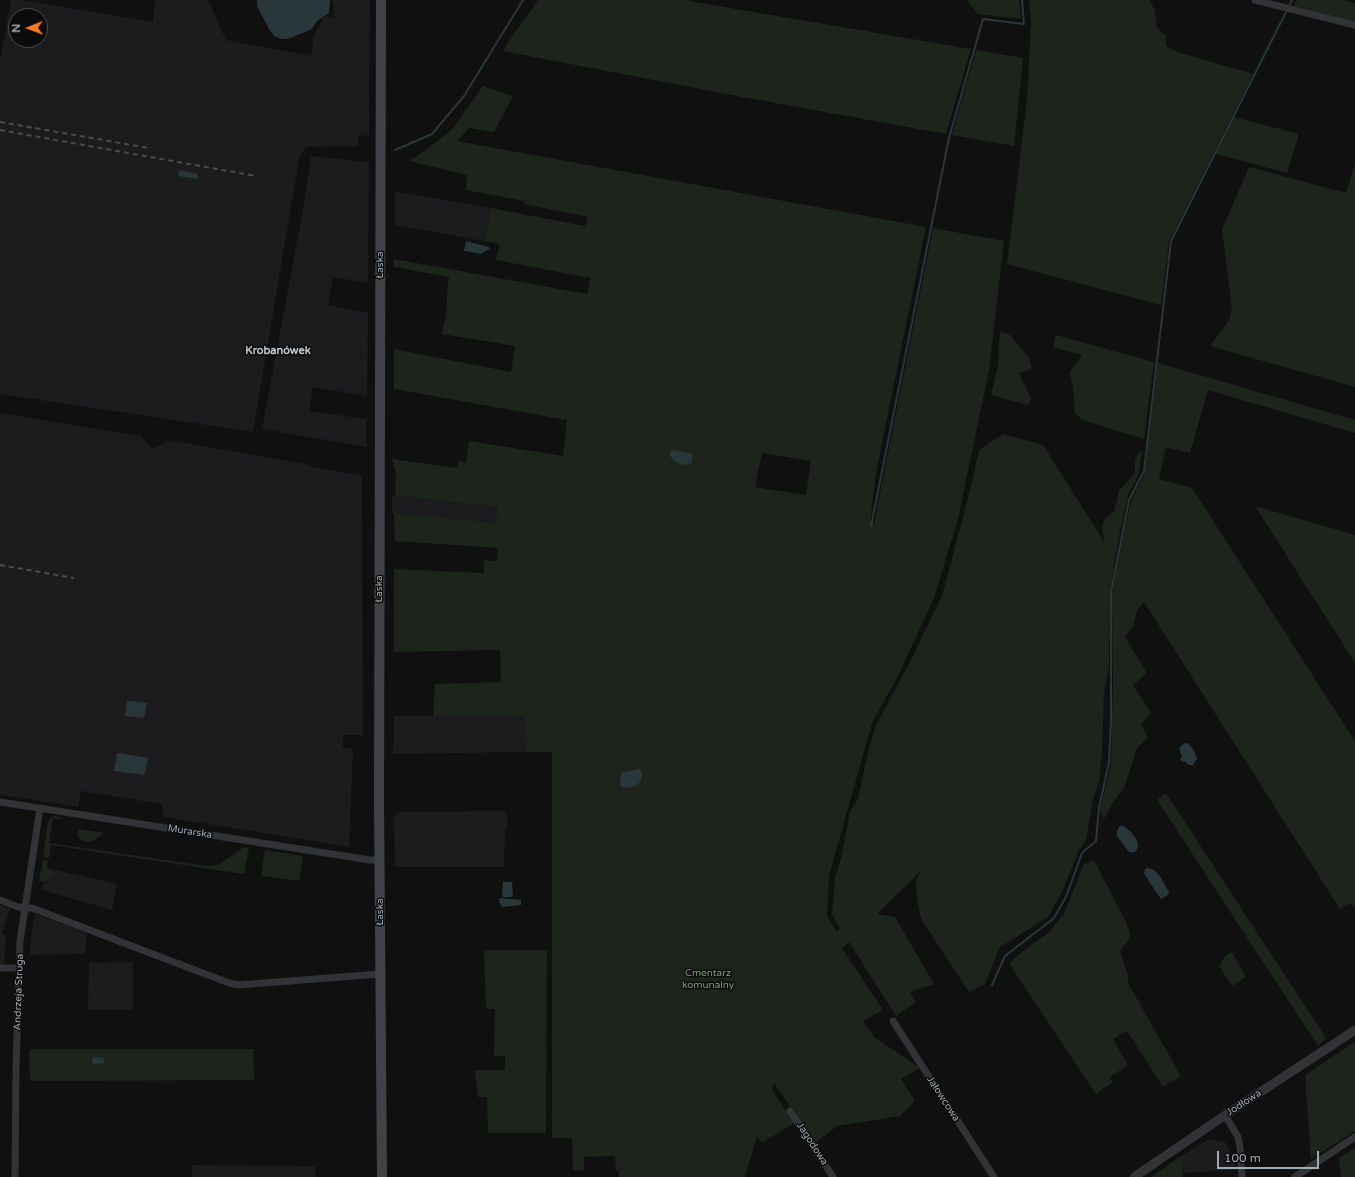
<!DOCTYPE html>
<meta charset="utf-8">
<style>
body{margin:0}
#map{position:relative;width:1355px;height:1177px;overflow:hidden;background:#101011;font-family:"Varela Round",sans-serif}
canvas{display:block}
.north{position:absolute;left:8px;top:8px;width:40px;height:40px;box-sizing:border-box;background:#0b0b0c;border:1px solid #474b4f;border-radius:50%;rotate:269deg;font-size:11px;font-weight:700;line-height:16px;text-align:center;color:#a0abb3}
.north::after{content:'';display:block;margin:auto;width:14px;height:18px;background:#f87b22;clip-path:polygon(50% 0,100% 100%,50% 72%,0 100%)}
.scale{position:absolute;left:1217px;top:1151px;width:102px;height:18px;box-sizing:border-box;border:2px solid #a0abb3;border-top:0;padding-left:5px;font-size:12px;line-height:14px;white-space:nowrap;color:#a0abb3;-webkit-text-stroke:3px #0b0b0c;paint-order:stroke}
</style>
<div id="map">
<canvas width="1355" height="1177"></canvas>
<div class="north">N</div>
<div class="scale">100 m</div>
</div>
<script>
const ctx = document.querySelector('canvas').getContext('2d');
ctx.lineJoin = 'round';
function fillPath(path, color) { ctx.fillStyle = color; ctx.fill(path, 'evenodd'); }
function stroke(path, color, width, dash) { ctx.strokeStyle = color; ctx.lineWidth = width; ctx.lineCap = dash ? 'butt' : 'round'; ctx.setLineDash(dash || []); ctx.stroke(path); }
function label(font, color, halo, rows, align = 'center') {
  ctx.font = font + ' "Varela Round",sans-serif'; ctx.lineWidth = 3; ctx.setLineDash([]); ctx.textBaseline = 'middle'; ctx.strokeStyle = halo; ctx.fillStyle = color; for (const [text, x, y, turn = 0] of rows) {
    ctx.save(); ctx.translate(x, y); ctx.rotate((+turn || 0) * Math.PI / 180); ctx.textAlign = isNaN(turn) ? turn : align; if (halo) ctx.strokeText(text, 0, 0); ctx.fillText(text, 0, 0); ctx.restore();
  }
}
const built = new Path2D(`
 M11,0H22L153,22L155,0H208L226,40L312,56L313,38L324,16L334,17L333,0H370L369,136L359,135L358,146L306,147L299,159L253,432L0,394V55L1,56ZM16,16H40V40H16Z
 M311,156L369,162L368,283L333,277L328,305L368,313L367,396L313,387L309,411L366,419L367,447L262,429L304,204Z
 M395,191L491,208L484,241L395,225Z
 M0,413L141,436L150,447L153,448H155L169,440L306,464L310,467L362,475L363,735H343V748L353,749L349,847L164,817L161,804L81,791L78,807L0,795Z
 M392,496L498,507L496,523L392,513Z
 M394,716H524L526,752L393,754Z
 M501,811L507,814L508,829H505L504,867H395L394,817L398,812Z
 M47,868L117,884L112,910L42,890Z
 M0,905L10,909L2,934L6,935L4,966H0Z
 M35,914L87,933L85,954L30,955L31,936Z
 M133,962V1010H88L89,963Z
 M1209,1139L1225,1142L1234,1160L1235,1170L1183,1173L1181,1156Z
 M192,1165L315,1166L316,1177H192Z`);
const green = new Path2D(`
 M538,0H683L971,49L946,134L737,96L503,51L509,41Z
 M968,0H1019L1021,19L978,14L969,4Z
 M1029,0H1149L1155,10L1157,27L1166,36V46L1177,52L1253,74L1169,241L1161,305L1007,264L1027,100L1031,21Z
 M1296,0H1342L1355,3V22L1294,6Z
 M976,50L1023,58L1014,146L952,135Z
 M483,86L513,96L494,132L469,128L457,141L926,227L876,473L870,523H874L933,228L1004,241L989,370L958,519L934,598L898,676L872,723L829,876L827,916L837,932L840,929L832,914L835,878L841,858L850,812L858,799L868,752L876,725L911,660L943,593L970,490L979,450L1003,434L1043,445L1105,543L1102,529L1104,519L1114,512L1119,491L1135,473V459L1140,451L1142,450L1139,474L1128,495L1118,541L1110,591L1109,667L1104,693L1102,753L1099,780L1093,800L1086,841L1079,850L1063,890L1048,917L1000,947L985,984L969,992L921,919L917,898L916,881L921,871L877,914L895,917L934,984L910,992L916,1002L896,1016L849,942L842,948L883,1010L863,1021L874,1037L920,1068L901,1079L915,1101L900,1116L837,1126L815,1143L774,1083L772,1090L794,1123L762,1143L757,1136L745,1177H619V1171H616L615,1156L584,1157V1170L573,1171L572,1138H552V752H526L524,716H433L435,684L501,682L500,650L394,652V569L484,573V560L497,561L498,548L395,541L394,513L496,523L498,507L395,496L396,473L392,459L457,468L459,461L466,462L469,441L563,456L567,420L394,389V349L511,372L515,346L442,334L447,308V293L449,277L394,267V259L587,294L590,278L496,260L500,244L484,241L491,208L585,226L588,217L524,204V201L466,190L467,175L409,161L430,147L453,128ZM762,453L811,461L806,495L755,487Z
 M1234,117L1299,134L1287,173L1216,154Z
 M1355,163V387L1210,346L1228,322L1232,310L1222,229L1249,167L1346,193Z
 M1000,331L1010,335L1029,358L1032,369L1019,373L1031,399L1028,405L991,395L998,365Z
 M1056,335L1154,362L1144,439L1082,420L1075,413L1073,388L1070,372L1082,355L1053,347Z
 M1158,363L1355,420V433L1208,390L1190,453L1166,447L1159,479L1192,488L1355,741V909L1351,903L1340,909L1144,602L1137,610L1134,625L1125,637L1147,673L1133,685L1151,713L1141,725L1148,737L1137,748L1124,788L1113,802L1104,819L1100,811L1111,763L1113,684L1112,594L1121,546L1131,501L1144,475Z
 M1255,506L1355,535V663Z
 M1166,793L1326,1038L1318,1046L1157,800Z
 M53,816L66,818L60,819L53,818L49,843L206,866L218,865L244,847L249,848L244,874L51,845L49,858L43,857L48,821Z
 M77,829L104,833C95,840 88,846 78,837Z
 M265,850L303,856L299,881L261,876Z
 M43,860L48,861L47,868L55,870C50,877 49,882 39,881Z
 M1094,860L1127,924L1131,937L1120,951L1128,975V983L1181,1076L1163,1087L1127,1031L1113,1039L1128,1065L1110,1077L1113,1082L1096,1094L1010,965L1014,958L1050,931L1064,914L1084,864Z
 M484,950H547L546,1131L545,1133H488L487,1097H478L475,1070H505V1056H494L495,1009H486Z
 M1232,952L1246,977L1232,986L1219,966L1225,956Z
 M1355,1042V1131L1311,1159L1305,1075Z
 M29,1049H253L254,1080L30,1081Z
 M1355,1148V1177H1341L1339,1158Z
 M1181,1156L1183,1177H1151Z`);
const water = new Path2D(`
 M257,0H330L329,13L317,21L312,29L288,39H282L274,36L270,31L257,6Z
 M180,170L198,174V179L178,176Z
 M466,241L489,247L490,249L481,254L464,251Z
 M673,450L689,453L692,454V462C685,468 673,463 670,455L671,451Z
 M127,701L147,703L144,718L125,716Z
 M1185,743H1187C1192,746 1196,753 1197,759L1193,765H1189L1186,762L1181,761L1180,759L1182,757L1179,748Z
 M117,753L148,758L144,775L114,771Z
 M639,769L641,770C645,784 633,790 621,787L620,784L621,773Z
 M1121,825C1130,829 1144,843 1135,852H1129L1117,836C1116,831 1118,828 1121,825Z
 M1148,868C1159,869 1163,883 1169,892L1168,895L1161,899L1144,874L1145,869Z
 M503,882H512L513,896L511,897H503L502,896Z
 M500,898L521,900V905L502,907L499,902Z
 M94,1057L103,1058L104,1059V1063L95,1064L92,1063V1059Z`);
const stream = new Path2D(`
 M1289,6L1292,0
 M395,150L432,134L464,96L523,0
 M871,526L949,138L983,19L1024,24L1022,0
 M992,985L1005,956L1054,918L1066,897L1082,853L1096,841L1099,808L1109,762L1111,722V592L1129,500L1144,471L1171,241L1287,10`);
const minor = new Path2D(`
 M1255,0L1355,25
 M0,802L370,860H380
 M0,900L18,907L32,908L229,983L238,985L380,974
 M0,968H19
 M893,1021L994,1177
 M790,1111L833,1177
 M1225,1115L1238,1137L1240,1147L1242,1177
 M15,1177L16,1067L20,941L40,808
 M1295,1177L1355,1137`);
const tertiary = new Path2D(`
 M1134,1177L1233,1110L1355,1030`);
const secondary = new Path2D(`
 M381,0L379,800L382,1177`);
const rail = new Path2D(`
 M0,122L149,148
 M0,130L256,176
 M0,565L74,578`);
const streetNames = [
 ["Łaska",380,265,-90],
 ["Łaska",379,589,-90],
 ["Murarska",190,832,9],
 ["Łaska",380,912,-90],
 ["Andrzeja Struga",19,992,-88],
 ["Jałowcowa",943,1099,57],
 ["Jodłowa",1244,1103,-33],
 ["Jagodowa",812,1144,57]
];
const parkNames = [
 ["Cmentarz",708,973],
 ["komunalny",708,985]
];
const neighbourhoodNames = [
 ["Krobanówek",278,351]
];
fillPath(built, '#1c1c1e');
fillPath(green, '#1d241c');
fillPath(water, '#29373a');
stroke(stream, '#29373a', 2);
stroke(minor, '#313336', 7);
stroke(tertiary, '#313336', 9);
stroke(secondary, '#3f4347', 10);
stroke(rail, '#484c50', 2, [5, 4]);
label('10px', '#a0abb3', '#0b0b0c', streetNames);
label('10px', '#7e9f76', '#0b0b0c', parkNames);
label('bold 11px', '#c2c8cf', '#0b0b0c', neighbourhoodNames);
</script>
